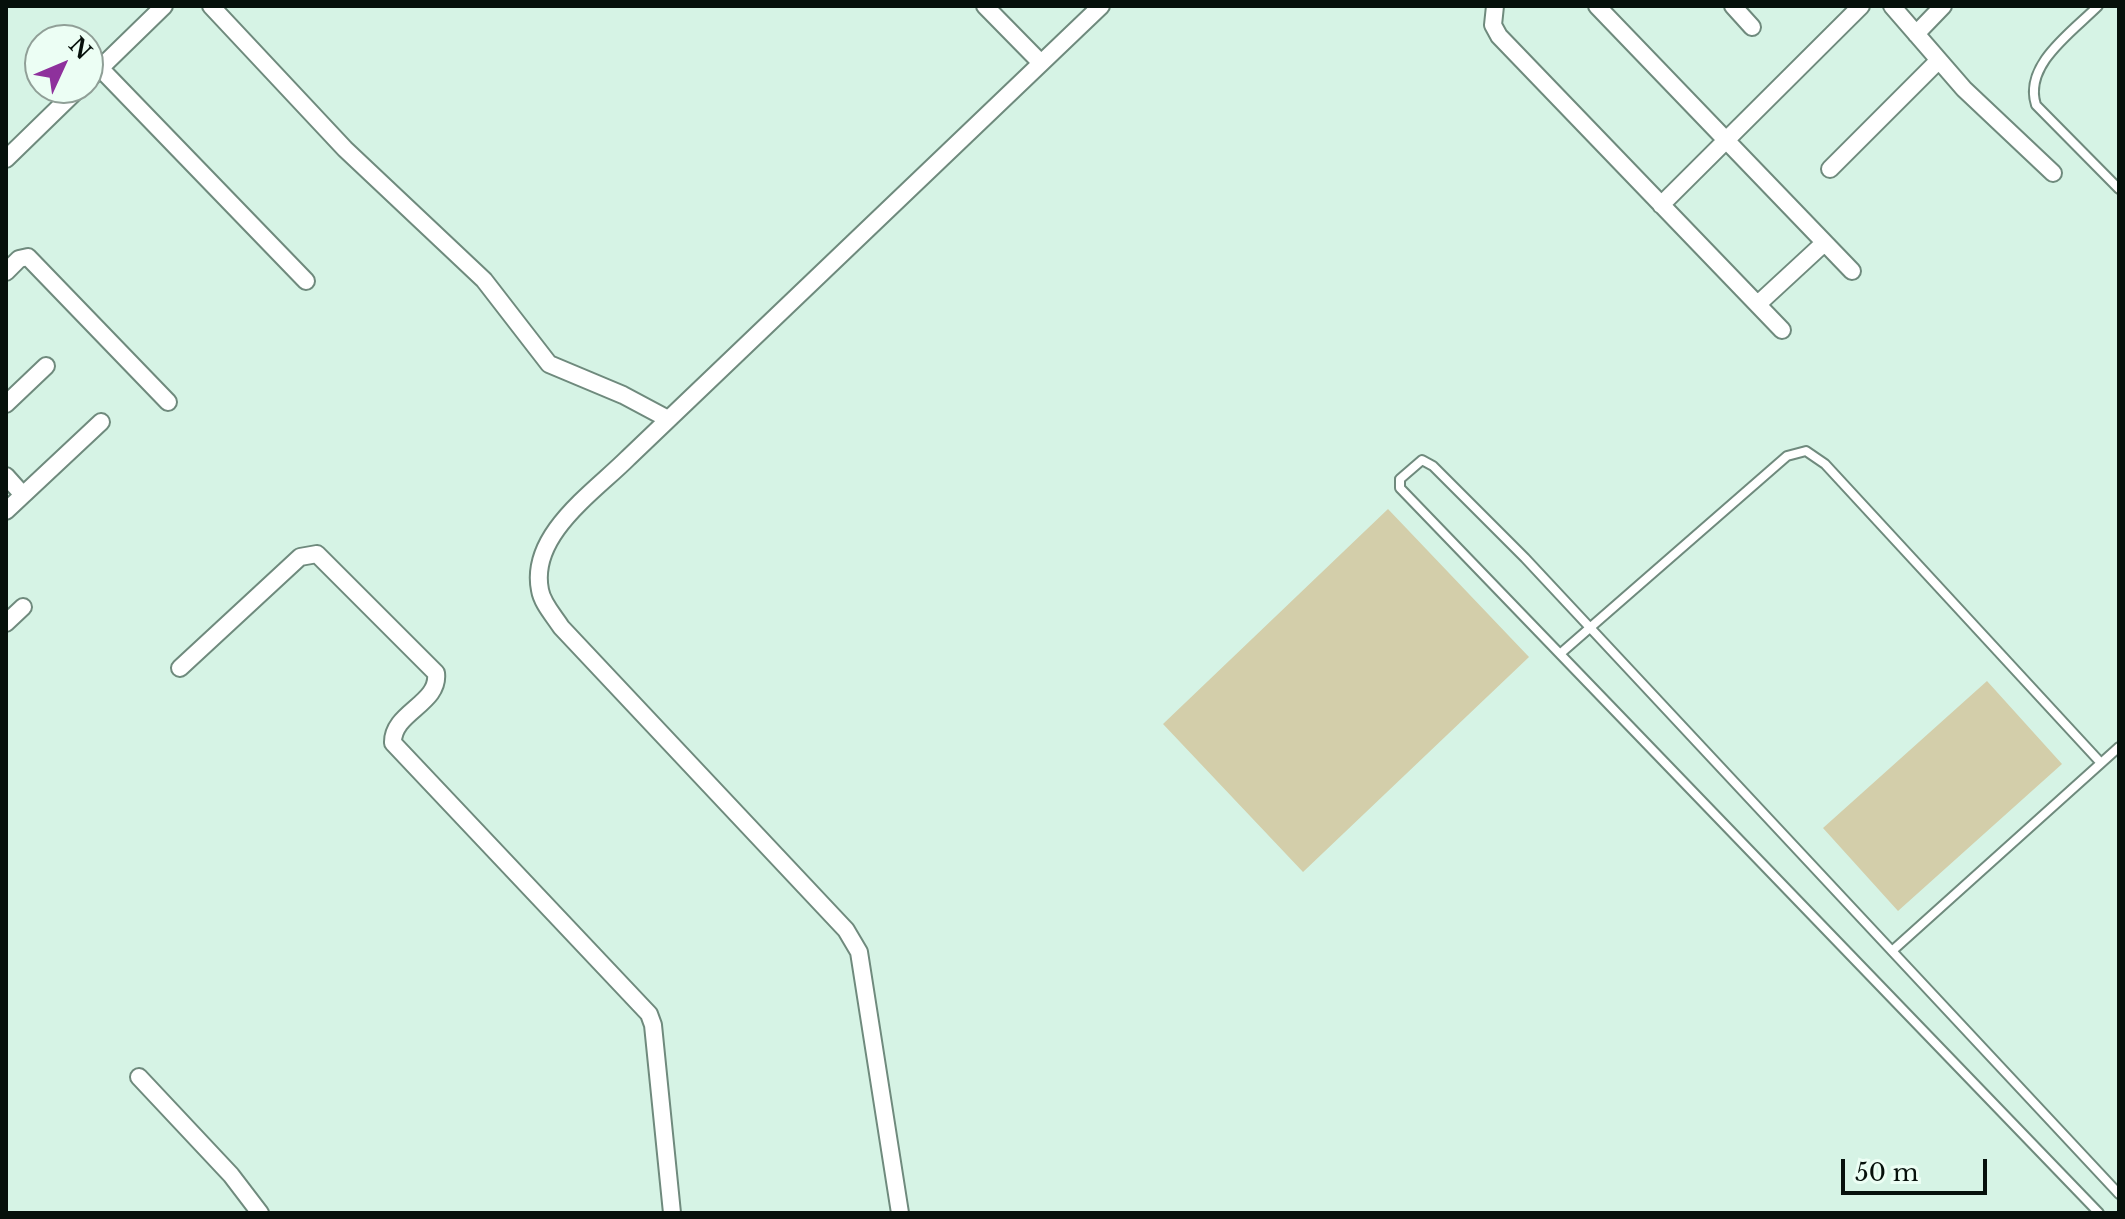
<!DOCTYPE html>
<style>
body{margin:0}
#map{position:relative;width:2125px;height:1219px;overflow:hidden;background:#d6f3e5;font-family:"Libre Baskerville",serif}
canvas{display:block}
.frame{position:absolute;inset:0;border:8px solid #06100b;pointer-events:none}
.north{position:absolute;left:24px;top:24px;width:80px;height:80px;box-sizing:border-box;background:#ecfef4;border:2px solid #909f97;border-radius:50%;rotate:46deg;font-size:22px;font-weight:700;line-height:32px;text-align:center;color:#06100b}
.north::after{content:'';display:block;margin:auto;width:28px;height:36px;background:#8e319c;clip-path:polygon(50% 0,100% 100%,50% 72%,0 100%)}
.scale{position:absolute;left:1841px;top:1159px;width:146px;height:36px;box-sizing:border-box;border:4px solid #06100b;border-top:0;padding-left:10px;font-size:24px;line-height:28px;white-space:nowrap;color:#06100b;-webkit-text-stroke:6px #ecfef4;paint-order:stroke}
</style>
<div id="map">
<canvas width="2125" height="1219"></canvas>
<div class="frame"></div>
<div class="north">N</div>
<div class="scale">50 m</div>
</div>
<script>
const ctx = document.querySelector('canvas').getContext('2d');
ctx.lineJoin = 'round';
function fillPath(path, color) { ctx.fillStyle = color; ctx.fill(path, 'evenodd'); }
function stroke(path, color, width, dash) { ctx.strokeStyle = color; ctx.lineWidth = width; ctx.lineCap = dash ? 'butt' : 'round'; ctx.setLineDash(dash || []); ctx.stroke(path); }
const green = new Path2D(`
 M1388,509L1529,657L1303,872L1163,724Z
 M1987,681L2062,764L1898,911L1823,828Z`);
const service = new Path2D(`
 M2098,6C2072,32 2023,65 2036,105L2119,189
 M1561,653L1787,456L1806,451L1825,464L2101,763
 M1892,951L2119,747
 M2099,1213L1400,488V479L1422,460L1433,466L1525,558L2119,1194`);
const minor = new Path2D(`
 M211,6L345,149L484,280L549,364L623,395L668,419
 M985,6L1041,63
 M1495,6L1493,25L1499,36L1782,330
 M1597,6L1852,271
 M1733,6L1752,27
 M1892,6L1964,89L2053,173
 M1916,34L1943,6
 M100,68L306,281
 M88,80L164,6
 M6,159L79,88
 M1830,169L1938,61
 M1661,205L1861,6
 M6,272L19,259L28,257L168,402
 M1758,304L1823,244
 M6,404L46,366
 M6,476L23,495
 M6,511L101,422
 M6,623L23,607
 M180,668L300,557L317,554L436,673C440,704 392,712 393,743L649,1014L653,1025L672,1213
 M139,1077L231,1175L260,1213
 M900,1213L859,952L846,930L561,627C554,616 542,603 540,590C529,535 594,492 628,458L1101,6`);
fillPath(green, '#d3ceaa');
stroke(service, '#6f8a7d', 12);
stroke(minor, '#6f8a7d', 20);
stroke(service, '#fff', 8);
stroke(minor, '#fff', 16);
</script>
